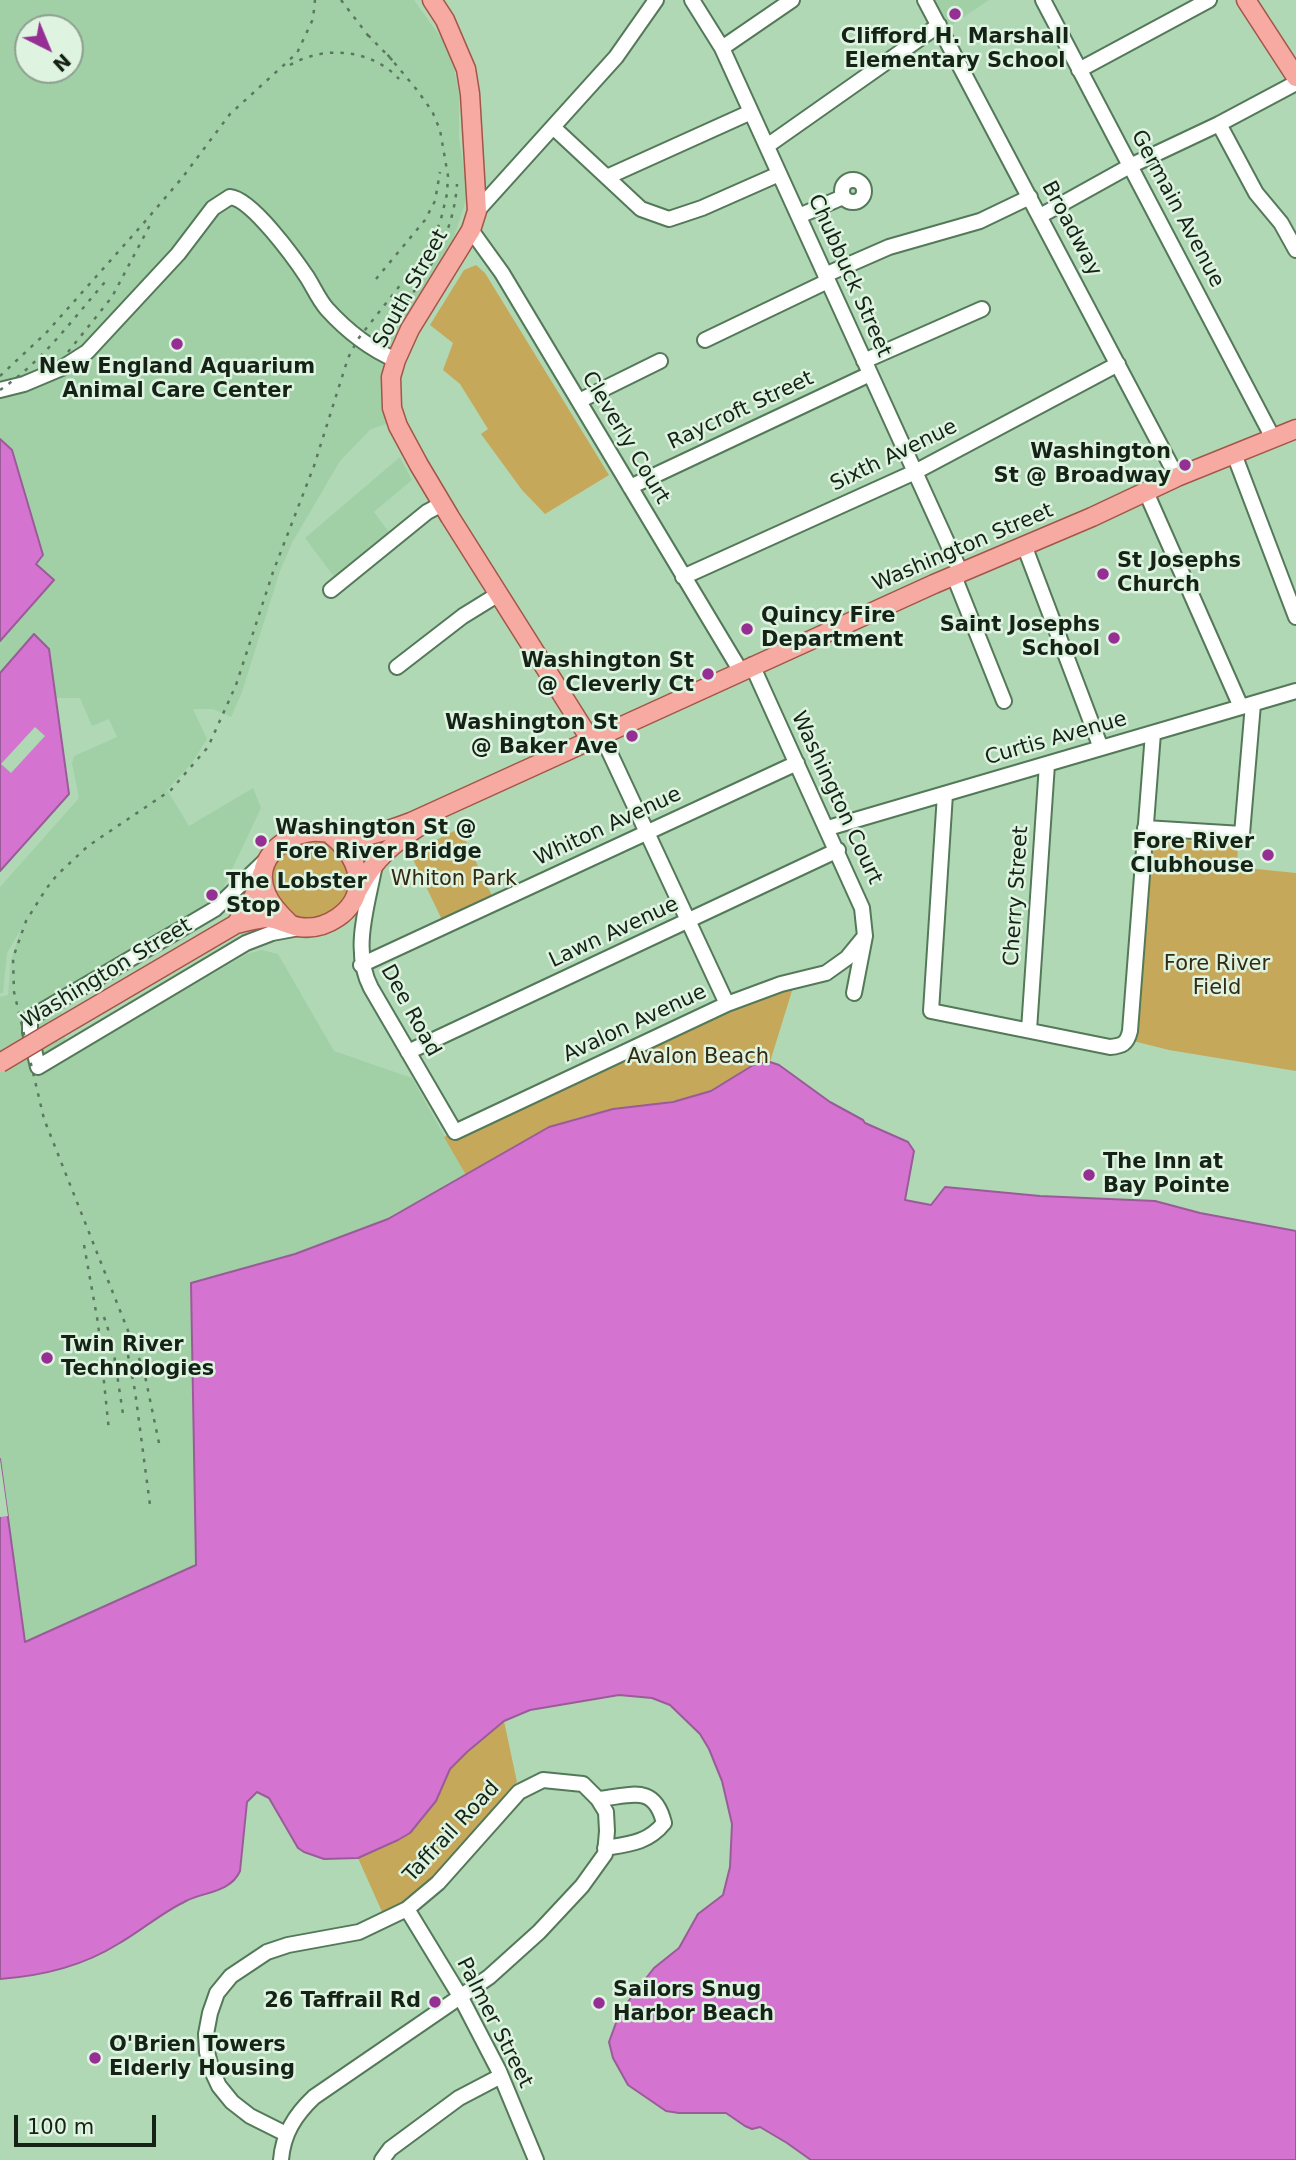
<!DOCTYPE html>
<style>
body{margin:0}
#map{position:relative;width:1296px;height:2160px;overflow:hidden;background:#b0d8b5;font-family:"DejaVu Sans",sans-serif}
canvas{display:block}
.north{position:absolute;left:14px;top:14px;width:70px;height:70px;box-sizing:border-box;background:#dff3e1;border:2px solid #8ea090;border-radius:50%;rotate:137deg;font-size:19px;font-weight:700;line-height:28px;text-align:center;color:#142316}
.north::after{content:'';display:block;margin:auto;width:24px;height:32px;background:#962f94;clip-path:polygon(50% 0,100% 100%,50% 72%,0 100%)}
.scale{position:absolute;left:14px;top:2115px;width:142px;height:32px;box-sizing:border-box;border:4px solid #142316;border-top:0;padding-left:9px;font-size:21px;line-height:24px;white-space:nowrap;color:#142316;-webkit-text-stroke:5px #dff3e1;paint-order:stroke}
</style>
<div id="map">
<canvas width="1296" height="2160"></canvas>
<div class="north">N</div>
<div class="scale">100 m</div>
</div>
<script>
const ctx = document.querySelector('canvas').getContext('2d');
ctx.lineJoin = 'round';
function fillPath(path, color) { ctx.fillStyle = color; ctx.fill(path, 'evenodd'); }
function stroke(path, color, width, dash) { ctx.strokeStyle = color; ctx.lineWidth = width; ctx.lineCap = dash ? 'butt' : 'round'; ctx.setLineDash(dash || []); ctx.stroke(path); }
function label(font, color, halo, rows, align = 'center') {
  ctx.font = font + ' "DejaVu Sans",sans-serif'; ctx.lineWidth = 5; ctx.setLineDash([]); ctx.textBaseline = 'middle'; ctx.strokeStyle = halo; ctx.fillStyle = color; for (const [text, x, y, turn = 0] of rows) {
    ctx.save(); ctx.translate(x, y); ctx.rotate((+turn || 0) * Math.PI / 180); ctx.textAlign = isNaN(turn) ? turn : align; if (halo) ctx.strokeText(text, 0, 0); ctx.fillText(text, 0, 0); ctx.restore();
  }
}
const built = new Path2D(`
 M0,0H414L442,39L454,68L459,94V138L466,183L465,203L452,243L389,347L384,364V386L389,423L371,429L340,461L293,541L280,571L242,692L231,717L213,709H193L207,739L192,763L167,790L189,826L253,788L261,808L217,901L59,993L68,1058L247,954L262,950L278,954L334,1051L412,1078L466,1175L388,1219L295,1254L191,1283L197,1565L25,1642L0,1459V997L8,995L11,960L21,929L7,953L3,993H0V887L79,798L72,763L74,756L117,737L109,719L92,726L80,698H56L49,649L34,635L0,673V641L54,580L36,564L43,555L12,450L0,439ZM28,28H70V70H28Z
 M932,0H989L949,27Z
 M400,457L412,480L374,512L391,535L335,578L305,538Z`);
const green = new Path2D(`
 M476,265L485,273L609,475L545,514L522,490L481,434L488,429L460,384L443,370L453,343L430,325L464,270Z
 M460,828L493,898L443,922L410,853Z
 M1150,837L1238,845L1237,867L1296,873V1071L1169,1050L1133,1041Z
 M307,840C337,840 339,852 352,875L347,898L337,908L323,917L300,919L292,916L279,906L270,877L275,861L286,850Z
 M795,981L770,1062C743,1066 731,1084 707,1092C666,1106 623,1106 581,1117C539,1128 503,1154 466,1175L444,1137L727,1004Z
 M504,1721L517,1782L441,1873L421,1890L383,1914L358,1858C389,1846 417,1832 435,1802C441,1791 443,1778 451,1768C466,1750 486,1735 504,1721Z`);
const water = new Path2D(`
 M0,439L12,450L43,555L36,564L54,580L0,641Z
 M34,634L49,649L69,794L0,871V673Z
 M770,1062L779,1065L830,1102L863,1120L865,1123L908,1142L914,1151L905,1200L931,1205L945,1187L1040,1196L1155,1201L1200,1213L1296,1231V2160H811L787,2143L760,2127L752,2129L745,2126L726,2113H679L666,2111L628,2085L613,2058L609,2042L620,2012L654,1968L679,1948L698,1914L723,1895L730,1867L732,1824L722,1781L709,1749L700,1734L670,1705L652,1698L619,1695L530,1710L504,1721L467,1752L450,1769L436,1801L410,1833L398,1840L358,1858L324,1859L304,1852L298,1848L269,1798L257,1792L247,1802L240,1871C231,1892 204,1892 186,1901C161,1913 141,1931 118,1944C83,1966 41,1976 0,1979V1459L25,1642L196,1565L191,1283L295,1254L388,1219L549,1127L613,1109L673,1102L711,1091L755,1064Z`);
const pier = new Path2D(`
 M35,727L45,736L11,773L1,764Z
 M0,1459L8,1516L0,1517Z`);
const minor = new Path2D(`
 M692,0L722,48L961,573
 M925,0L1177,477
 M1043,0L1273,438
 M722,48L792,0
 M1079,70L1209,0
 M1219,124L1256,193L1281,223L1296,250
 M553,127L641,209L669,219L702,208L779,174
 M767,146L939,25
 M607,177L751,112
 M842 191a11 11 0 1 1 22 0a11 11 0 1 1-22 0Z
 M477,211L616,57L656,0
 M799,216L843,197
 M1040,216L1130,166L1219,124L1296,83
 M471,230L502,273L740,670
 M825,275L889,247L980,221L1030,197
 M705,340L828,281
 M864,361L982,309
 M0,390L24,384L62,368L87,352L178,254L213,208L230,197C252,199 295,259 307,277C314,288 319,300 327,309C347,331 368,348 396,360
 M579,401L660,361
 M1234,454L1296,617
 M630,487L870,374
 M1146,492L1241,707
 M1024,545L1101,748
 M954,576L1004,701
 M683,577L915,472L1118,364
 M331,590L427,512L442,504
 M752,665L862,908L865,936L854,993
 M397,667L463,616L497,595
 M601,734L727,1004
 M945,794L931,1011L1110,1047C1122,1046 1127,1044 1130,1031L1153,733
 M828,828L1296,691
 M1145,828L1242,834L1253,704
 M266,860L215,909L30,1018V1032L38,1067L246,943L272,933L299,928
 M375,864C368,904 351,950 371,988L455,1132L727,1004L781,984L826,973L847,958L865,936
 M361,965L797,763
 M1029,1030L1047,764
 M408,1052L838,850
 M598,1799C631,1796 654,1783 664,1823C648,1843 629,1844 605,1848
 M407,1909L460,1996L499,2071L536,2160
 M281,2160C283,2134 295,2115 314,2097L489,1977L539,1932L582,1886L605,1854L607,1831L606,1812L598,1799L583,1784L543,1780L519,1792L438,1883L407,1909L359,1932L288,1945L267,1952L231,1976L217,1993L210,2013L206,2034L207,2052L212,2071L219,2086L232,2102L250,2116L286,2134
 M382,2160L390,2149L459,2098L501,2076`);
const major = new Path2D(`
 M432,0L445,20L466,69L470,94L477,211L471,230L410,329L396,360L391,377L392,408L398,426L419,465L450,517L590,739
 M1246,0L1296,77
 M358,890C374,858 394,843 423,824
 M236,924L254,896L262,874
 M291,925C282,916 272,907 267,895C252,863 280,836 311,832C327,830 343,838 359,837C377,835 394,828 411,822L934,584L1092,517L1177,477L1296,429
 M52,1032L236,924C246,922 258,918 268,918C279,919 289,925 299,927C325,931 356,912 358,885C359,863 346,847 331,835`);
const rail = new Path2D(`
 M341,0L373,42
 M368,35L393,61
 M290,65C324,45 372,49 399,79
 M376,279L425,220L435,201L440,172
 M383,335C417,286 453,246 457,184
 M68,352L112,297L150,225
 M0,376L46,333L142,225L182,178L230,114L297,53L313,19L315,0
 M0,390C42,362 72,320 105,282
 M84,1245L98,1323L109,1431
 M104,1317L112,1341L123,1414
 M128,1355L135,1391L150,1505
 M159,1443L144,1371L44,1119L14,992L13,958L26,921L46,889L57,875L88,846L171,790L208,747L236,685L273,572L314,466L348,358L358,339L423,256L440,223L447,194L448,176L440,130L432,111L417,90L387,54`);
const majorBridge = new Path2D(`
 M0,1063L52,1032`);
const markers = [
 [955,14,7,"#962f94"],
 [177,344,7,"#962f94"],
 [1185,465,7,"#962f94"],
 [1103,574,7,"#962f94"],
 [747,629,7,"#962f94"],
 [1114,638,7,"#962f94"],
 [708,674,7,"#962f94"],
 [632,736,7,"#962f94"],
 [261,841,7,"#962f94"],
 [1268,855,7,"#962f94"],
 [212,895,7,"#962f94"],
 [1089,1175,7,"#962f94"],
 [47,1358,7,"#962f94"],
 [435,2002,7,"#962f94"],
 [599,2003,7,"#962f94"],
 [95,2058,7,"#962f94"]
];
const poiNames = [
 ["Clifford H. Marshall",955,38,"center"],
 ["Elementary School",955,62,"center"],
 ["New England Aquarium",177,368,"center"],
 ["Animal Care Center",177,392,"center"],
 ["Washington",1171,453,"right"],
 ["St @ Broadway",1171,477,"right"],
 ["St Josephs",1117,562],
 ["Church",1117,586],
 ["Quincy Fire",761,617],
 ["Department",761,641],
 ["Saint Josephs",1100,626,"right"],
 ["School",1100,650,"right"],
 ["Washington St",694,662,"right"],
 ["@ Cleverly Ct",694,686,"right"],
 ["Washington St",618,724,"right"],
 ["@ Baker Ave",618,748,"right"],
 ["Washington St @",275,829],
 ["Fore River Bridge",275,853],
 ["Fore River",1254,843,"right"],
 ["Clubhouse",1254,867,"right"],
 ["The Lobster",226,883],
 ["Stop",226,907],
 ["The Inn at",1103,1163],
 ["Bay Pointe",1103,1187],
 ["Twin River",61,1346],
 ["Technologies",61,1370],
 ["Sailors Snug",613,1991],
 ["Harbor Beach",613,2015],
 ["26 Taffrail Rd",421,2002,"right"],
 ["O'Brien Towers",109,2046],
 ["Elderly Housing",109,2070]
];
const streetNames = [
 ["Germain Avenue",1177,209,62],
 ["Broadway",1071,229,62],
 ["Chubbuck Street",849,276,66],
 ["South Street",411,289,-61],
 ["Raycroft Street",741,411,-25],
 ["Cleverly Court",625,438,59],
 ["Sixth Avenue",894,456,-26],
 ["Washington Street",963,548,-23],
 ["Curtis Avenue",1056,739,-16],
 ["Washington Court",836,798,65],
 ["Whiton Avenue",608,827,-25],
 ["Cherry Street",1017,896,-86],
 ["Lawn Avenue",614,933,-25],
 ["Washington Street",107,974,-31],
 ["Dee Road",410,1011,61],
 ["Avalon Avenue",635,1024,-25],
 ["Taffrail Road",452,1832,-47],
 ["Palmer Street",494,2023,63]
];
const parkNames = [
 ["Whiton Park",454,880],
 ["Fore River",1217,965],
 ["Field",1217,989],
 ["Avalon Beach",698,1058]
];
fillPath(built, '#a1d0a7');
fillPath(green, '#c6a85b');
fillPath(water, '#d474d0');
stroke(water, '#9a5c98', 2);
fillPath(pier, '#b0d8b5');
stroke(minor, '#547959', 18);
stroke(major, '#a35648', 21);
stroke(minor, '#fff', 14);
stroke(major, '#f6aaa1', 18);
stroke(rail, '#5c7760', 2.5, [3.5, 7]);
stroke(majorBridge, '#a35648', 21, []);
stroke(majorBridge, '#f6aaa1', 18);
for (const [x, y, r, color] of markers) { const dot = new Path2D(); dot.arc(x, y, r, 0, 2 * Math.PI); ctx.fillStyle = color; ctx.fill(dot); stroke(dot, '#dff3e1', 2.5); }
label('bold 21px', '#142316', '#dff3e1', poiNames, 'left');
label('21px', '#142316', '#dff3e1', streetNames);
label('21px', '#342a13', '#dff3e1', parkNames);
</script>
